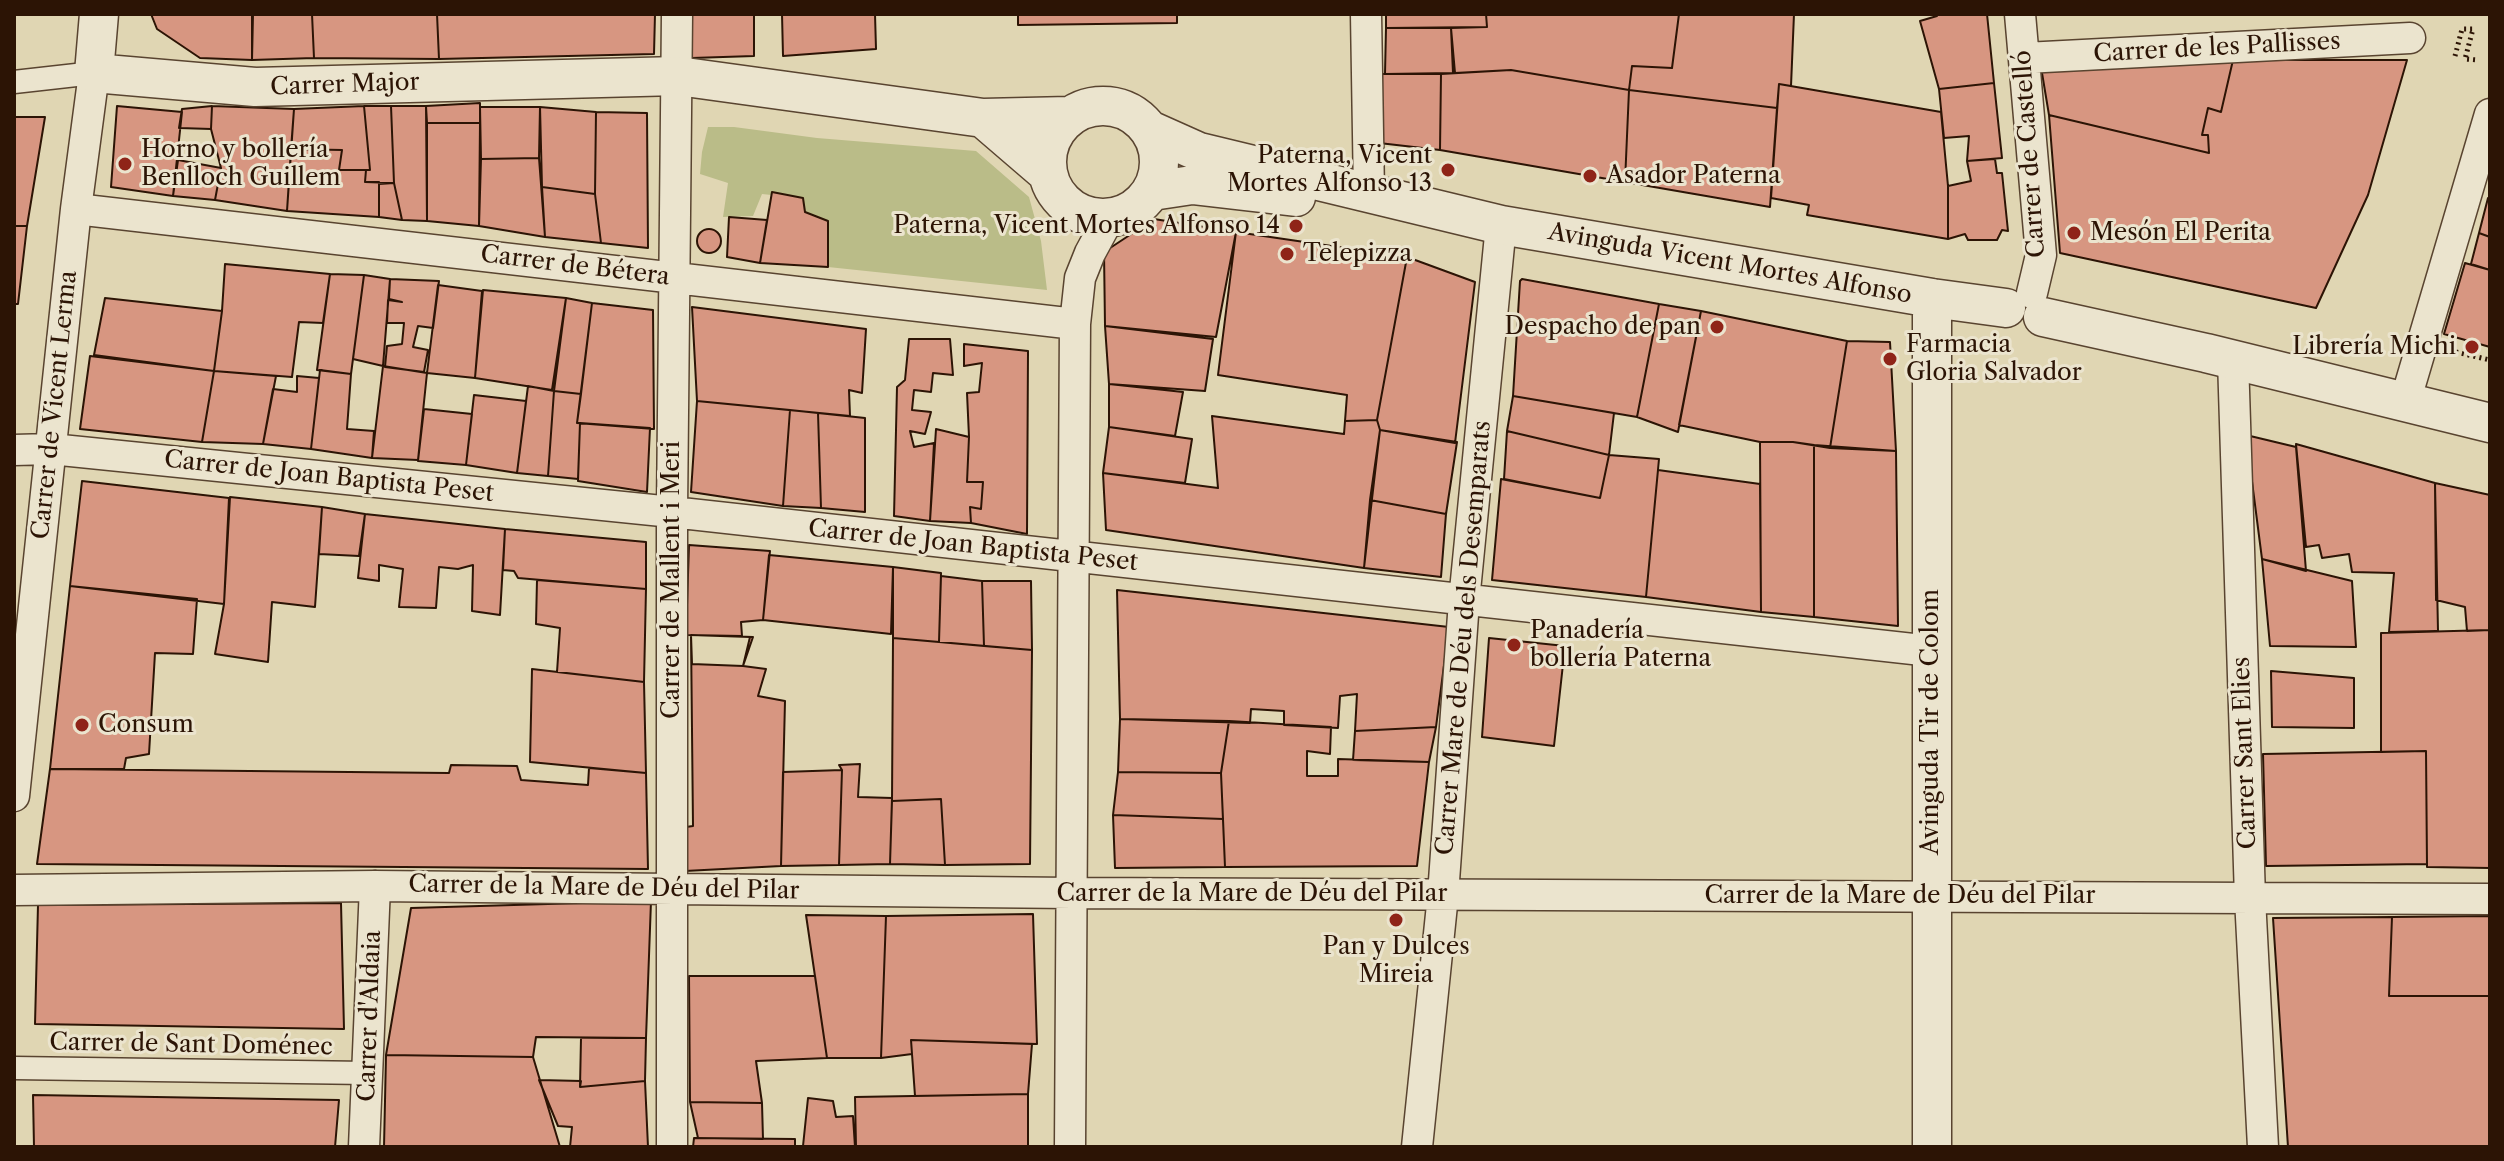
<!DOCTYPE html>
<meta charset="utf-8">
<style>
body{margin:0}
#map{position:relative;width:2504px;height:1161px;overflow:hidden;background:#e0d6b3;font-family:"Libre Caslon Text",serif}
canvas{display:block}
.frame{position:absolute;inset:0;border:16px solid #2c1405;pointer-events:none}
</style>
<div id="map">
<canvas width="2504" height="1161"></canvas>
<div class="frame"></div>
</div>
<script>
const ctx = document.querySelector('canvas').getContext('2d');
ctx.lineJoin = 'round';
function fillPath(path, color) { ctx.fillStyle = color; ctx.fill(path, 'evenodd'); }
function stroke(path, color, width, dash) { ctx.strokeStyle = color; ctx.lineWidth = width; ctx.lineCap = dash ? 'butt' : 'round'; ctx.setLineDash(dash || []); ctx.stroke(path); }
function label(font, color, halo, rows, align = 'center') {
  ctx.font = font + ' "Libre Caslon Text",serif'; ctx.lineWidth = 6; ctx.setLineDash([]); ctx.textBaseline = 'middle'; ctx.strokeStyle = halo; ctx.fillStyle = color; for (const [text, x, y, turn = 0] of rows) {
    ctx.save(); ctx.translate(x, y); ctx.rotate((+turn || 0) * Math.PI / 180); ctx.textAlign = isNaN(turn) ? turn : align; if (halo) ctx.strokeText(text, 0, 0); ctx.fillText(text, 0, 0); ctx.restore();
  }
}
const green = new Path2D(`
 M708,127H734L817,138L976,151L1029,197L1041,241L1047,290L828,267V221L805,212L800,198L762,194L753,216L723,217L728,183L700,174L702,152Z`);
const building = new Path2D(`
 M151,14H252V60L200,58L157,29Z
 M253,14H312L314,58L252,60Z
 M312,14H437L439,59L314,58Z
 M437,14H655L654,54L439,59Z
 M691,14H754V56L692,58Z
 M782,14H875L876,49L783,56Z
 M1018,14H1177V23L1018,25Z
 M1386,14H1486L1487,27L1386,28Z
 M1486,14H1679L1672,68L1632,66L1629,90L1511,70L1455,73L1451,28L1487,27Z
 M1679,14H1794L1791,86L1779,84L1777,108L1629,90L1632,66L1672,68Z
 M1937,14H1987L1994,83L1939,89L1920,21L1937,16Z
 M1386,28H1451L1453,73L1385,74Z
 M2233,60H2407L2368,195L2316,308L2060,253L2049,115L2209,153L2208,135H2202L2208,108L2221,112Z
 M2233,60L2221,112L2208,108L2202,135H2208L2209,153L2049,115L2041,67Z
 M1511,70L1629,90L1625,182L1440,150L1441,74Z
 M1375,74H1441L1440,150L1379,143Z
 M1994,83L2002,158L1967,161L1969,136L1944,138L1939,89Z
 M1779,84L1941,112L1948,186V239L1807,215L1809,205L1771,198Z
 M1629,90L1777,108L1770,207L1625,182Z
 M480,103V123H427L426,106Z
 M117,106L182,112L173,196L111,187Z
 M212,106L211,129L179,128L182,109Z
 M212,106L294,109L287,211L215,200L221,168L211,129Z
 M364,106L370,170H339L342,150L291,149L294,109Z
 M364,106H391L394,183L365,182L366,170H370Z
 M391,106H426L427,221L402,220L394,183Z
 M480,107H540L539,158L481,159Z
 M540,107L596,112L595,194L542,187Z
 M596,112L647,113L648,248L601,243L595,194Z
 M14,117H45L27,226H14Z
 M427,123H480L479,226L427,221Z
 M291,149L342,150L339,170H366L365,182H379V217L287,211Z
 M539,158L545,237L479,226L481,159Z
 M1995,159L1997,173H2002L2008,231L2002,230L1997,240H1968L1965,234L1948,239V186L1971,181L1967,161Z
 M178,160L221,168L215,200L173,196Z
 M394,183L402,220L379,217V184Z
 M542,187L595,194L601,243L545,237Z
 M772,192L803,198L805,212L828,221V267L760,263Z
 M2488,198H2490V237L2479,233Z
 M729,217L767,220L760,263L727,257Z
 M1154,219L1236,232L1216,337L1105,326L1104,252Z
 M14,226H27L18,304H14Z
 M697 241a12 12 0 1 1 24 0a12 12 0 1 1-24 0Z
 M1236,232L1407,257L1377,420L1345,421L1347,395L1218,375Z
 M2479,233L2490,237V270L2471,264Z
 M1407,257L1475,282L1455,443L1380,430L1377,420Z
 M2465,263L2490,270V347L2444,334Z
 M225,264L330,274L323,323L299,322L292,377L214,371L222,311Z
 M330,274L364,275L351,374L317,370Z
 M364,275L390,279L383,366L353,359Z
 M390,279L439,281L433,328L418,326L413,347L428,350L424,372L385,367L387,346L402,344L404,323H387L388,300L402,302L389,299Z
 M1522,279L1659,304L1637,417L1513,396L1520,281Z
 M438,285L482,291L475,378L427,373Z
 M483,290L566,298L552,390L475,378Z
 M105,298L222,311L214,371L94,355Z
 M566,298L592,303L581,394L554,391Z
 M592,303L653,310L654,429L577,423Z
 M1659,304L1701,311L1678,432L1637,417Z
 M692,307L866,329L862,393L849,390L850,416L697,401Z
 M1701,311L1847,341L1830,448L1793,442H1760L1679,425Z
 M1105,326L1213,339L1205,391L1109,384Z
 M909,339H950L953,375L933,373L931,392L914,390L912,410L931,412L925,434L910,431L914,447L934,443L930,521L894,516L897,387L905,380Z
 M1847,341L1890,342L1896,451L1830,448Z
 M964,344L1028,351L1027,534L971,523L970,507L981,509L983,482H967L969,437L967,393L979,392L982,363L964,366Z
 M90,356L214,371L202,442L80,429Z
 M383,366L427,373L418,460L372,458Z
 M320,370L351,374L347,429L374,431L372,458L311,449Z
 M214,371L276,376L263,444L202,442Z
 M297,376L319,378L311,449L263,444L273,389L297,392Z
 M1109,384L1183,392L1175,436L1109,427Z
 M528,386L554,391L548,476L517,473Z
 M554,391L581,394L577,423H580L578,479L548,476Z
 M474,395L526,401L517,473L466,465Z
 M1513,396L1614,413L1609,455L1507,431Z
 M697,401L790,410L783,506L691,492Z
 M424,409L472,414L466,465L418,461Z
 M790,410L818,413L821,508L783,506Z
 M818,413L865,418V512L821,508Z
 M1212,416L1344,434L1345,421L1377,420L1380,430L1364,568L1106,530L1103,473L1218,488Z
 M580,423L650,428L647,492L578,481Z
 M1109,427L1192,439L1185,483L1103,473Z
 M936,429L969,437L967,482H983L981,509L970,507L971,523L930,521Z
 M1380,430L1457,442L1446,514L1370,500Z
 M1507,431L1609,455L1600,498L1504,479Z
 M2246,435L2296,447L2306,571L2262,559Z
 M1760,442H1793L1814,445V617L1761,612Z
 M2296,444L2435,483L2438,631L2389,632L2394,573L2352,572L2349,554L2322,558L2319,545L2306,547Z
 M1814,445L1896,451L1898,626L1814,617Z
 M1609,455L1659,459L1646,597L1492,580L1501,479L1600,498Z
 M1658,470L1760,484L1761,612L1646,597Z
 M82,481L229,498L224,604L70,586Z
 M2435,483L2490,495V630L2467,631L2465,607L2436,600Z
 M230,497L322,507L315,607L272,602L268,662L215,654L224,604Z
 M1370,500L1446,514L1441,577L1364,568Z
 M322,507L365,514L359,556L319,554Z
 M365,514L505,529L500,615L472,611L473,565L458,569L439,567L436,608L399,607L403,569L379,565V581L358,578Z
 M505,529L646,542V589L518,578L514,571L503,570Z
 M689,545L770,551L763,620L741,622L742,636L686,635Z
 M769,555L893,567L891,634L763,620Z
 M2262,559L2352,581L2356,647L2270,646Z
 M893,567L941,573L939,642L893,638Z
 M941,576L982,581L984,646L939,642Z
 M537,580L646,589L644,682L557,672L560,628L536,624Z
 M982,581H1031L1032,650L984,646Z
 M70,586L197,599L193,654L155,653L149,754L126,758L124,769H50Z
 M1117,590L1449,627L1436,727L1355,731L1357,694L1340,696L1338,728L1284,725V711L1251,709L1250,723L1120,719Z
 M2490,630V868L2427,867L2426,751L2381,752V633Z
 M691,635L750,637L743,666L692,664Z
 M691,635L753,637L743,666L766,669L758,696L785,701L781,866L685,871L686,827L693,826Z
 M893,638L1032,650L1030,864L945,865L941,799L892,801Z
 M1489,638L1565,646L1554,746L1482,737Z
 M532,669L644,682L646,773L530,762Z
 M2271,671L2354,678V728L2272,727Z
 M1120,719L1229,721L1221,773L1118,772Z
 M1229,721L1331,727L1330,754L1307,751V776H1338V759L1429,762L1417,866L1225,867L1221,773Z
 M1436,727L1429,762L1353,760L1355,731Z
 M2426,751L2427,864L2266,866L2263,754Z
 M860,764L858,797L892,798L890,864L839,865L842,770L839,765Z
 M451,765L517,766L521,780L588,785L589,768L646,773L648,869L37,864L50,769L449,773Z
 M842,770L839,865L781,866L783,772Z
 M1118,772L1221,773L1223,819L1113,815Z
 M941,799L945,865L890,864L892,801Z
 M1113,815L1223,819L1225,867L1115,868Z
 M651,901L646,1038L536,1037L533,1057L386,1055L411,908Z
 M341,903L344,1029L35,1024L38,905Z
 M1033,914L1037,1044L911,1040L912,1054L881,1058L886,916Z
 M806,915L886,916L881,1058H827Z
 M2490,916V996H2389L2392,917Z
 M2392,917L2389,996H2490V1147H2288L2273,918Z
 M689,976H815L827,1058L756,1061L762,1103L690,1102Z
 M581,1038H646L645,1081L580,1087Z
 M911,1040L1032,1044L1028,1094L915,1096Z
 M386,1055L533,1057L560,1147H384Z
 M539,1080L581,1081L580,1087L645,1081L648,1147H570L572,1127L558,1126Z
 M1028,1094V1147H856L855,1097Z
 M33,1095L339,1100L335,1147H34Z
 M808,1098L833,1101L836,1117L853,1116L855,1147H795L803,1146Z
 M690,1102L762,1103L763,1139L698,1138Z
 M694,1138L795,1139V1147H693Z`);
const path = new Path2D(`
 M2455,56L2462,29H2473L2465,59L2478,60
 M2456,352L2490,360`);
const pedestrian = new Path2D(`
 M14,82L94,73
 M14,1068L367,1073`);
const minor = new Path2D(`
 M1366,14L1369,194
 M2020,14L2041,255L2032,293
 M2025,58L2410,38
 M76,209L1075,324
 M2233,359L2250,898L2263,1147
 M2405,402L2490,114
 M14,450L51,449L672,512L1931,651
 M14,796L76,209L94,73
 M14,890L375,886L1072,893L2490,899
 M364,1147L375,886
 M672,1147V512L677,14
 M1070,1147L1075,324L1080,278L1090,253L1109,218
 M1417,1147L1443,895L1464,601L1501,225`);
const tertiary = new Path2D(`
 M99,14L94,73L255,87L678,76L983,118L1069,116
 M1047 162a56 56 0 1 1 112 0a56 56 0 1 1-112 0Z
 M983,118L1047,173
 M1152,131L1199,152L1501,225L1932,298L2006,308
 M1152,191L1192,185L1296,197
 M2043,317L2206,353L2490,423
 M1932,1147V298`);
const markers = [
 [125,164,8,"#8f2418"],
 [1448,170,8,"#8f2418"],
 [1590,176,8,"#8f2418"],
 [1296,226,8,"#8f2418"],
 [2074,233,8,"#8f2418"],
 [1287,254,8,"#8f2418"],
 [1717,327,8,"#8f2418"],
 [2472,347,8,"#8f2418"],
 [1890,359,8,"#8f2418"],
 [1514,645,8,"#8f2418"],
 [82,725,8,"#8f2418"],
 [1396,920,8,"#8f2418"]
];
const streetNames = [
 ["Carrer de les Pallisses",2217,48,-3],
 ["Carrer Major",345,85,-2],
 ["Carrer de Castelló",2030,154,-94],
 ["Avinguda Vicent Mortes Alfonso",1730,264,10],
 ["Carrer de Bétera",575,266,7],
 ["Carrer de Vicent Lerma",55,405,-84],
 ["Carrer de Joan Baptista Peset",329,477,6],
 ["Carrer de Joan Baptista Peset",973,546,6],
 ["Carrer de Mallent i Meri",672,580,-90],
 ["Carrer Mare de Déu dels Desemparats",1464,638,-85],
 ["Avinguda Tir de Colom",1931,722,-90],
 ["Carrer Sant Elies",2245,753,-92],
 ["Carrer de la Mare de Déu del Pilar",604,888,1],
 ["Carrer de la Mare de Déu del Pilar",1252,894],
 ["Carrer de la Mare de Déu del Pilar",1900,896],
 ["Carrer d'Aldaia",370,1016,-88],
 ["Carrer de Sant Doménec",191,1045,1]
];
const poiNames = [
 ["Horno y bollería",141,150],
 ["Benlloch Guillem",141,178],
 ["Paterna, Vicent",1432,156,"right"],
 ["Mortes Alfonso 13",1432,184,"right"],
 ["Asador Paterna",1606,176],
 ["Paterna, Vicent Mortes Alfonso 14",1280,226,"right"],
 ["Mesón El Perita",2090,233],
 ["Telepizza",1303,254],
 ["Despacho de pan",1701,327,"right"],
 ["Farmacia",1906,345],
 ["Gloria Salvador",1906,373],
 ["Librería Michi",2456,347,"right"],
 ["Panadería",1530,631],
 ["bollería Paterna",1530,659],
 ["Consum",98,725],
 ["Pan y Dulces",1396,947,"center"],
 ["Mireia",1396,975,"center"]
];
fillPath(green, '#babc88');
fillPath(building, '#d79681');
stroke(building, '#2c1405', 2);
stroke(pedestrian, '#594430', 25);
stroke(minor, '#594430', 33);
stroke(tertiary, '#594430', 41);
stroke(path, '#2c1405', 5, [2, 4]);
stroke(pedestrian, '#ebe4ce', 22);
stroke(minor, '#ebe4ce', 30);
stroke(tertiary, '#ebe4ce', 38);
for (const [x, y, r, color] of markers) { const dot = new Path2D(); dot.arc(x, y, r, 0, 2 * Math.PI); ctx.fillStyle = color; ctx.fill(dot); stroke(dot, '#ebe4ce', 3); }
label('24px', '#2c1405', '#ebe4ce', streetNames);
label('24px', '#2c1405', '#ebe4ce', poiNames, 'left');
</script>
